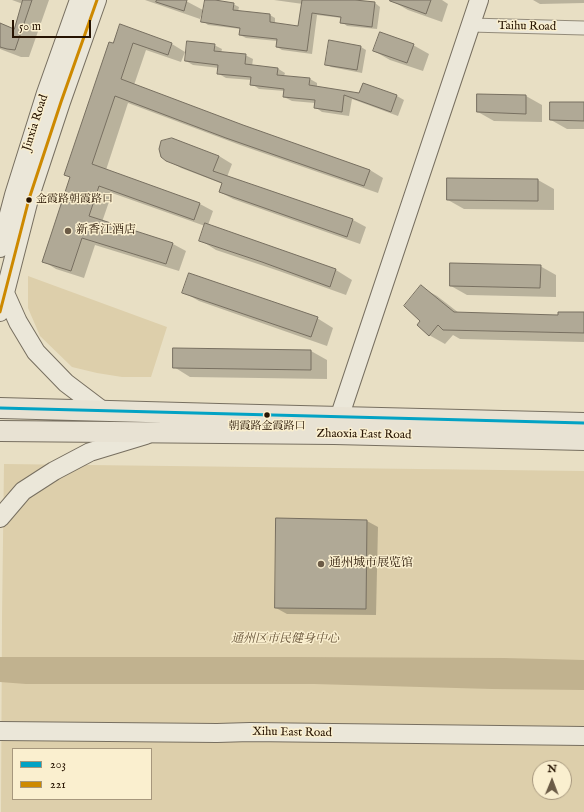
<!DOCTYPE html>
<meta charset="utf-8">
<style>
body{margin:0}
#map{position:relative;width:584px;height:812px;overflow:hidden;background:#e8dfc4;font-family:"IM FELL English",serif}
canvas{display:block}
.legend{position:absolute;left:12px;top:748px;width:140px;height:52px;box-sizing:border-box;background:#faefcf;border:1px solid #a6977d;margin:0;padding:5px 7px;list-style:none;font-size:12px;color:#271402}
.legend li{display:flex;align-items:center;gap:8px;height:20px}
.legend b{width:20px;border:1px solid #a6977d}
.north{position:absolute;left:532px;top:760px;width:40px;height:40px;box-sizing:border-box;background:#faefcf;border:1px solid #a6977d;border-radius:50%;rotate:1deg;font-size:11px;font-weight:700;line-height:16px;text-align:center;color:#271402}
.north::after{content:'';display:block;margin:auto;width:14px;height:18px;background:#6b5b46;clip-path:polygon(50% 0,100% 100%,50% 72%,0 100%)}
.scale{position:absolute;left:12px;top:20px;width:79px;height:18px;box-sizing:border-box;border:2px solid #271402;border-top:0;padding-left:5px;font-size:12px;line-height:14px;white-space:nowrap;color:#271402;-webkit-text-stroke:3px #faefcf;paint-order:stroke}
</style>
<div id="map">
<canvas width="584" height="812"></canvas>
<ul class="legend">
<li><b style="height:5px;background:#02a2c4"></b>203</li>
<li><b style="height:5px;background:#cd8900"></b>221</li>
</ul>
<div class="north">N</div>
<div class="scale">50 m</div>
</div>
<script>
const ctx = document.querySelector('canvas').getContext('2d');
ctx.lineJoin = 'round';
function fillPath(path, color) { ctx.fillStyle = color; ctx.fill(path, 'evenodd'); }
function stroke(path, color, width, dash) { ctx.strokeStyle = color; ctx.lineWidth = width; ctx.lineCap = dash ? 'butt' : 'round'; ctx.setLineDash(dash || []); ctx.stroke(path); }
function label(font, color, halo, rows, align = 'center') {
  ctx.font = font + ' "IM FELL English","Noto Serif SC",serif'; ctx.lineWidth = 3; ctx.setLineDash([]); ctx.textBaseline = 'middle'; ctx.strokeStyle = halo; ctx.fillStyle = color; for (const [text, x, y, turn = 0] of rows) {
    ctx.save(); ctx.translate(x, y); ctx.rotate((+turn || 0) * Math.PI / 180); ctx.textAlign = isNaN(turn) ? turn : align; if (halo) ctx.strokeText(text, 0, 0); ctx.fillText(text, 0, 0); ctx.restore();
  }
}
const green = new Path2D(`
 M28,276L167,327L151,377H122L97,373L72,367L40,336L28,308Z
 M4,464L584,471V812H1L2,618ZM13,749H151V799H13ZM540,768H564V792H540Z`);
const water = new Path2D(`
 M0,657H296L504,658L584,660V690L492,689L314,684H26L0,682Z`);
const shadow = new Path2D(`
 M12,0H49L29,57H21L0,49V24L15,30L23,4Z
 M145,0H184L203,10L200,19Z
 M206,0L233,4L239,7L238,12L270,15L275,18V24L299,27L303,4L274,0H346L375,3L380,7L377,29L347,26L342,22V18L317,15L312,54L282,50L277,47V41L246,38L240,35L241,29L208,25L203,21Z
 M392,0H442L448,4L442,22L408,10L392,1Z
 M533,0H584V3L540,4Z
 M121,25L172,44L185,52L181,62L146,50L134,85L243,126L370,170L383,178L378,193L240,145L128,103L106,170L200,204L213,211L208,225L336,270L352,280L346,295L279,271L216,250L200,240L205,226L112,193L102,222L173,244L186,251L179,271L95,245L84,278L56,269L43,261L71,178L66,175Z
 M330,41L361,47L366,50L362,73L331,67L326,64Z
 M214,45L222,49L221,53L245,55L253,59L252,66L277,68L285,73L284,76L310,79L317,83V87L359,94L397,96L404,100L398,116L352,99L349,116L322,112L315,107V103L292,101L284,97L285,91L259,89L252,84V80L226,78L219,74V68L193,65L186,61Z
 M413,45L429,54L423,71L390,60L374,51Z
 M526,96L542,105V122L494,121L478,112Z
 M584,103V129H567L551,120Z
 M219,156L232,164L227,177L353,220L366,227L360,244L233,199L220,192L223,184L181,168L167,160Z
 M448,179L538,180L554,189V210L464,209L448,200Z
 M540,266L556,275V297L467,295L451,286Z
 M421,287L437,296L459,313L559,316L584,313V342L460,339L453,335L445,344L429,335L422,321Z
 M183,292L317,318L333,328L327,346L199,301Z
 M174,349L311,351L327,360V379L190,377L174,367Z
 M367,521L378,527L376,615L287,614L276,608Z`);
const building = new Path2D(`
 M23,0H32L15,50L7,49L0,47V23L14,29Z
 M157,0H187L184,11L156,2Z
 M205,0H215L234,3L233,10L270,14V22L298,26L302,0H355L375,2L372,27L340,23L341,17L312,13L307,51L276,47L277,39L239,35L240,28L201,22Z
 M390,0H431L426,14L390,1Z
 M120,24L172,43L168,55L133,43L121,79L243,125L370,170L364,186L226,138L115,96L92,164L200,203L194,220L99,186L89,216L173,243L166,264L82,238L71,271L42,262L70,177L64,175L109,42L113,43Z
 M380,32L414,44L407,63L373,51Z
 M329,40L361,46L357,70L325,65Z
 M187,41L215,44L214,51L246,54L245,64L278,68L277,75L310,78L309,85L359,93L363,83L397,95L391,112L344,95L342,112L314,108L315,100L283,97L284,89L250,85L251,77L217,74L218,65L185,61Z
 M477,94L526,95V114L477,112Z
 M550,102H584V121L550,120Z
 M172,138L219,156L213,171L353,219L347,237L219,192L222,183L166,161L161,157L159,149L161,141Z
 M447,178L538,179V201L447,200Z
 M205,223L336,269L330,287L262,262L199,241Z
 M450,263L541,265L540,288L450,286Z
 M189,273L318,317L311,337L182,293Z
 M421,285L454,312L558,315V312H584V333L443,330L438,325L429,336L417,325L420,321L404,306Z
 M173,348L311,350V370L173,368Z
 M276,518L367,520L366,609L275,608Z`);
const street = new Path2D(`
 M470,25L584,28`);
const secondary = new Path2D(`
 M0,248L14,195L46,93L79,0
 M5,293L18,322L36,352L66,383L103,411
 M0,312L29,199L61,102L97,0
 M335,430L479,0
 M0,518L23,491L54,471L90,452L146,435
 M0,731L217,733L250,732L584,736`);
const primary = new Path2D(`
 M0,408L219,414L584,423
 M0,431L334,434L584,440`);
const bus1 = new Path2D(`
 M0,408L584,423`);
const bus2 = new Path2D(`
 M0,312L29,199L61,102L97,0`);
const markers = [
 [29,200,3.5,"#271402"],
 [68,231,4,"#6b5b46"],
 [267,415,3.5,"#271402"],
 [321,564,4,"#6b5b46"]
];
const busNames = [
 ["金霞路朝霞路口",36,200],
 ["朝霞路金霞路口",267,427,"center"]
];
const streetNames = [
 ["Taihu Road",527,27,1],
 ["Jinxia Road",36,123,-72],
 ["Zhaoxia East Road",364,435,1],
 ["Xihu East Road",292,733,1]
];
const poiNames = [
 ["新香江酒店",76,231],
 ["通州城市展览馆",329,564]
];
const parkNames = [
 ["通州区市民健身中心",285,640]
];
fillPath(green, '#ddcfab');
fillPath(water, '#c1b28f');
fillPath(shadow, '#0003');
fillPath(building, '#b0a996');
stroke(building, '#776f60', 1);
stroke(street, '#938b7a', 15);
stroke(secondary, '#776f60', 20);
stroke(primary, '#776f60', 22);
stroke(street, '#ebe7d9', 13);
stroke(secondary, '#ebe7d9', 18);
stroke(primary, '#e8e2d3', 20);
stroke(bus1, '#02a2c4', 3);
stroke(bus2, '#cd8900', 3);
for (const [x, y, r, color] of markers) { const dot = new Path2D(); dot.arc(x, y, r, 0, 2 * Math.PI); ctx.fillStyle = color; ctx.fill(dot); stroke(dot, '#faefcf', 1.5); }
label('11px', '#271402', '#faefcf', busNames, 'left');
label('12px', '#271402', '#faefcf', streetNames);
label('12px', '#271402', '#faefcf', poiNames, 'left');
label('italic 12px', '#645136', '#faefcf', parkNames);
</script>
